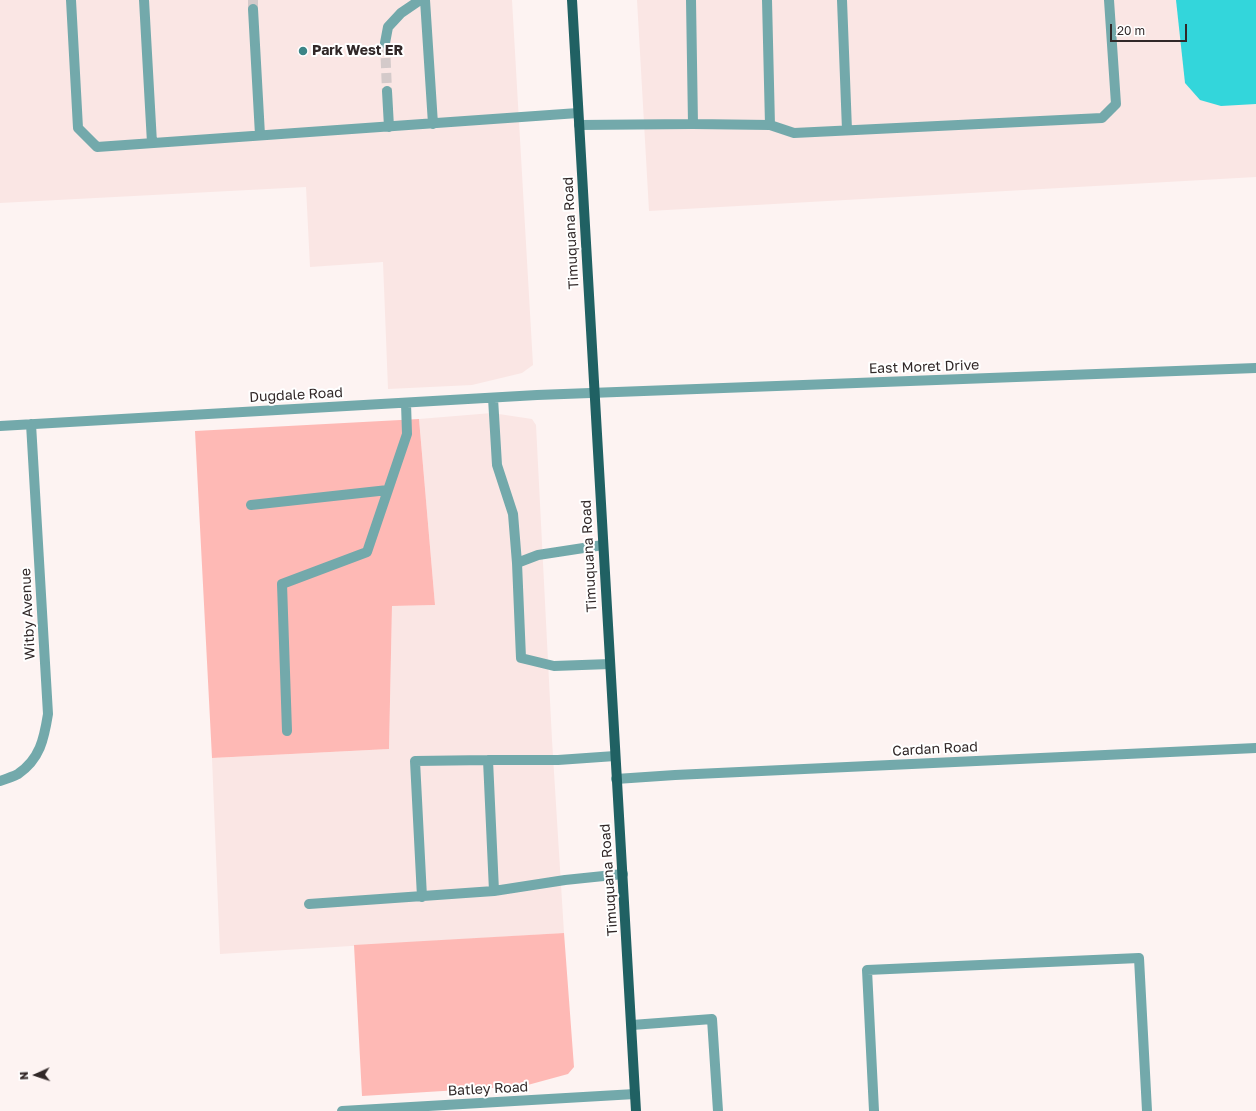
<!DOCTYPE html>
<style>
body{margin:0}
#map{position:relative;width:1256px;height:1111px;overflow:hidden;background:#fdf3f2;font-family:"Golos Text",sans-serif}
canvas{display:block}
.north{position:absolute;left:16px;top:1055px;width:40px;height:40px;-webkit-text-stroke:3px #fff;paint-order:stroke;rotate:267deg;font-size:11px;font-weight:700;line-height:16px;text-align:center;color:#312828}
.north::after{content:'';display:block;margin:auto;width:14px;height:18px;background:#312828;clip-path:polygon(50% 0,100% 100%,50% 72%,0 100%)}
.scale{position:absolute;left:1110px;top:24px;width:77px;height:18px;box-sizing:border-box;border:2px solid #312828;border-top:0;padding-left:5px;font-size:12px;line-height:14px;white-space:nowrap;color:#312828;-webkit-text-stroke:3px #fff;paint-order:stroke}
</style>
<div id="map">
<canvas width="1256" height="1111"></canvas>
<div class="north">N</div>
<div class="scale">20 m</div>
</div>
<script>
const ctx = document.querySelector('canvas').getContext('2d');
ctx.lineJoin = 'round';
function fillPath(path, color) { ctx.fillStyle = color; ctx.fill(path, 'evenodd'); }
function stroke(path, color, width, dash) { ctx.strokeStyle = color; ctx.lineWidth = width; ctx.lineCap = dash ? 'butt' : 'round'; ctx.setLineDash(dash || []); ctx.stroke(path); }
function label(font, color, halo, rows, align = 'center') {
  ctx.font = font + ' "Golos Text",sans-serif'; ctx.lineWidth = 4; ctx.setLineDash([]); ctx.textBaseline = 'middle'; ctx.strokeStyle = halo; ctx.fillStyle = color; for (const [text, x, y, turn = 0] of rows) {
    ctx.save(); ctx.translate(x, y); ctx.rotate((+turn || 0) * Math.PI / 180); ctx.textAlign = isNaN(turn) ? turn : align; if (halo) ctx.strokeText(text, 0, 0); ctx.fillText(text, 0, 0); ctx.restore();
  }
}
const built = new Path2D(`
 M0,0H512L533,365L522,373L472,385L388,389L383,262L310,267L306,187L0,203Z
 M637,0H1256V177L649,211Z
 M492,413L532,419L536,425L552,740L564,933L220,954L212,758L389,749L392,606L435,605L419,419Z`);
const green = new Path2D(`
 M419,419L435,605L392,606L389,749L212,758L195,431Z
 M564,933L574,1067L568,1074L524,1086L362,1096L354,945Z`);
const water = new Path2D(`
 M1176,0H1256V104L1221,106L1200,100L1185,83Z`);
const minorTunnel = new Path2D(`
 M253,0V9
 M385,43L387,91`);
const minor = new Path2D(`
 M71,0L78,128L97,147L578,113
 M144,0L152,143
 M425,0L433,124
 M691,0L693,124
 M767,0L770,125
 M842,0L847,130
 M253,9L260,135
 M385,43L388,27L401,13L420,0
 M387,91L389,127
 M579,125L693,124L770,125L794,133L1102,118L1116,104L1109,0
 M493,398L497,465L513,514L517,563
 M0,426L537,395L1256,368
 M251,505L388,490
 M603,545L538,555L517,563L521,658L554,666L610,664
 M287,731L282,584L367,552L407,434L406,403
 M616,779L675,775L1256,748
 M0,781C6,779 12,777 18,774C40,759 44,739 48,714L31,424
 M494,891L488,760H558L615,756
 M422,897L415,761L488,760
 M309,904L494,891L565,880L623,874
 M632,1025L712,1019L718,1111
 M342,1111L635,1094
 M874,1111L867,970L1139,958L1147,1111`);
const major = new Path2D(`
 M572,0L636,1111`);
const markers = [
 [303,51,5,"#3b8486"]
];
const poiNames = [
 ["Park West ER",312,51]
];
const streetNames = [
 ["Timuquana Road",571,233,-93],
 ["East Moret Drive",924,367,-2],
 ["Dugdale Road",296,395,-3],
 ["Timuquana Road",589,556,-93],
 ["Witby Avenue",28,614,-93],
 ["Cardan Road",935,749,-3],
 ["Timuquana Road",609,880,-94],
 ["Batley Road",488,1089,-3]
];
fillPath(built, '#fae6e4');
fillPath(green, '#feb9b5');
fillPath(water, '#33d6db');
stroke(minorTunnel, '#d4caca', 10, [10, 5]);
stroke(minor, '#73a9ab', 10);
stroke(major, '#206163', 10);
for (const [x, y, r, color] of markers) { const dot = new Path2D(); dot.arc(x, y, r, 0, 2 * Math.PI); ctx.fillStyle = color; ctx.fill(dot); stroke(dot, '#fff', 1.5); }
label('bold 14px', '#312828', '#fff', poiNames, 'left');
label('14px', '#312828', '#fff', streetNames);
</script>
